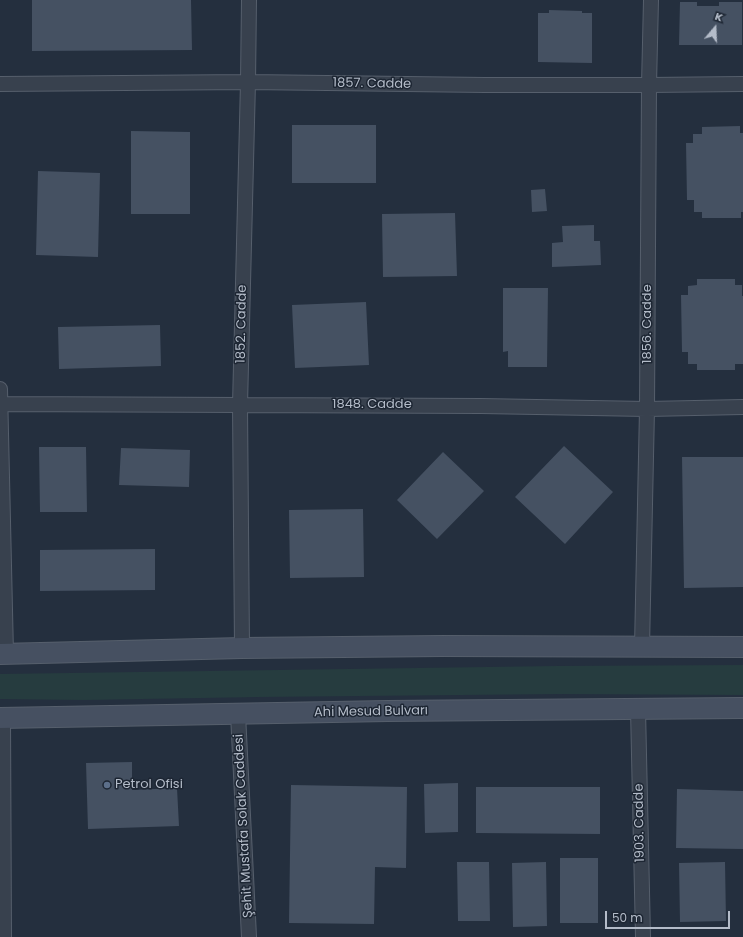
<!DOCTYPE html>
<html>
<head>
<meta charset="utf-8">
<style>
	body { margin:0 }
	#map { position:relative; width:743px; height:937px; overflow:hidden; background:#242f3e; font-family:Poppins,sans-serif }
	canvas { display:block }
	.north { position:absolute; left:695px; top:8px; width:40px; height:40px; -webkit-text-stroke:3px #1d2633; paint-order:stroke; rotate:19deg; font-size:11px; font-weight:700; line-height:16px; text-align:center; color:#b4bcc9 }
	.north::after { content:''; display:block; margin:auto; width:14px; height:18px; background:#b4bcc9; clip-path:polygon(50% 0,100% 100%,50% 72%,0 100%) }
	.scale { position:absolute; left:605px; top:911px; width:125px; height:18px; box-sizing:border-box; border:2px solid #b4bcc9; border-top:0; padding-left:5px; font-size:12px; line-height:14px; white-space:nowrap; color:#b4bcc9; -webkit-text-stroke:3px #1d2633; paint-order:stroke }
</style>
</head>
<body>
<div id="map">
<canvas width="743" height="937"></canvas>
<div class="north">K</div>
<div class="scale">50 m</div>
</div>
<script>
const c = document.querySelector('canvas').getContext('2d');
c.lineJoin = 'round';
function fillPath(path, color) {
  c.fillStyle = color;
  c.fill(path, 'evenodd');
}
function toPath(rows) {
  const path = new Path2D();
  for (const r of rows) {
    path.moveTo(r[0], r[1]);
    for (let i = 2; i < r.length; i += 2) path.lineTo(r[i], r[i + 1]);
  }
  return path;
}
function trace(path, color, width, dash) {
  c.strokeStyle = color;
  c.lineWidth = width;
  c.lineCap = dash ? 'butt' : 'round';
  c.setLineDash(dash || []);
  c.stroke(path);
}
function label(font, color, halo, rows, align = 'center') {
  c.font = font + ' Poppins,sans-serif';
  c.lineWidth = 3;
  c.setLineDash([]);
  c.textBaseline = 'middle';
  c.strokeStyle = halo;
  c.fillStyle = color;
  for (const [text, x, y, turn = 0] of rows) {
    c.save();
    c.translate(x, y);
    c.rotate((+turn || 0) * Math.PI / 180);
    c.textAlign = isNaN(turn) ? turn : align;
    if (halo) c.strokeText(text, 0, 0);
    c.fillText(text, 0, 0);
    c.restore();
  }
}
const green = toPath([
	[743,665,743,695,561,694,259,697,84,700,0,699,0,674,556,666]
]);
const building = toPath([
	[32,0,191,0,192,50,32,51],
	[680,2,697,2,697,6,719,6,719,2,742,2,742,45,679,45],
	[549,10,582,11,582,13,592,13,592,63,538,62,538,13,549,13],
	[292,125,376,125,376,183,292,183],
	[740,126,740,133,743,133,743,212,741,212,741,218,702,218,702,212,694,212,694,200,687,200,686,143,693,143,693,134,702,134,702,127],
	[131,131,190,132,190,214,131,214],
	[38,171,100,173,98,257,36,255],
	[545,189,547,211,532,212,531,190],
	[455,213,457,276,383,277,382,214],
	[594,225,594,241,600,241,601,265,552,267,552,243,563,242,562,226],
	[697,279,735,279,735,285,742,285,742,296,743,296,743,364,735,364,735,370,697,370,697,364,688,364,688,352,682,352,681,295,688,295,688,286,697,285],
	[503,288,548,288,547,367,508,367,508,351,503,352],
	[366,302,369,365,295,368,292,305],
	[160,325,161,366,59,369,58,327],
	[564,446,613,492,565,544,515,497],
	[39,447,86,447,87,512,40,512],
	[121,448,190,450,189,487,119,485],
	[443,452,484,491,437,539,397,500],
	[682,457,743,457,743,587,684,588],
	[363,509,364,577,290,578,289,510],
	[155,549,155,590,40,591,40,550],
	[132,762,132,790,177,788,179,826,88,829,86,763],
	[458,783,458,832,425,833,424,784],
	[291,785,407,787,406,868,375,867,374,924,289,923],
	[476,787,600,787,600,834,476,833],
	[677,789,743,791,743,849,676,848],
	[560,858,598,858,598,923,560,923],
	[457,862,489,862,490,921,458,921],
	[546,862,547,926,513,927,512,863],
	[725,862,726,921,680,922,679,863]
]);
const minor = toPath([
	[0,84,248,82,485,85,649,85,743,84],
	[0,389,6,654],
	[0,404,481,406,647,409,743,407],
	[642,647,647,409,649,85,651,0],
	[242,648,240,405,248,82,249,0],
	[638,709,643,937],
	[238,714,249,937],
	[3,718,4,937]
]);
const secondary = toPath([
	[0,654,242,648,443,646,743,647],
	[0,718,388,711,743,708]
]);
const markers = [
	[107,785,4,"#5c6f8a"]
];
const streetNames = [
	["1857. Cadde",372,84,1],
	["1852. Cadde",242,324,-89],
	["1856. Cadde",648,324,-90],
	["1848. Cadde",372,405],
	["Ahi Mesud Bulvarı",371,712,-1],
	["1903. Cadde",640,823,-91],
	["Şehit Mustafa Solak Caddesi",244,826,-93]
];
const poiNames = [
	["Petrol Ofisi",115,785]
];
fillPath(green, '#263c3f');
fillPath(building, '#455162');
trace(minor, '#565f6c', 16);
trace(secondary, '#565f6c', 22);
trace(minor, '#38414e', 14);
trace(secondary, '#465061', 20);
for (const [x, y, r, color] of markers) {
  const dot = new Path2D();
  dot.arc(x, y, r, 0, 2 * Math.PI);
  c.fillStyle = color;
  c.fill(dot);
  trace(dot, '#1d2633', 1.5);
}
label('13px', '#b4bcc9', '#1d2633', streetNames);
label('13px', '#b4bcc9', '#1d2633', poiNames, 'left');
</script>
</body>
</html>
